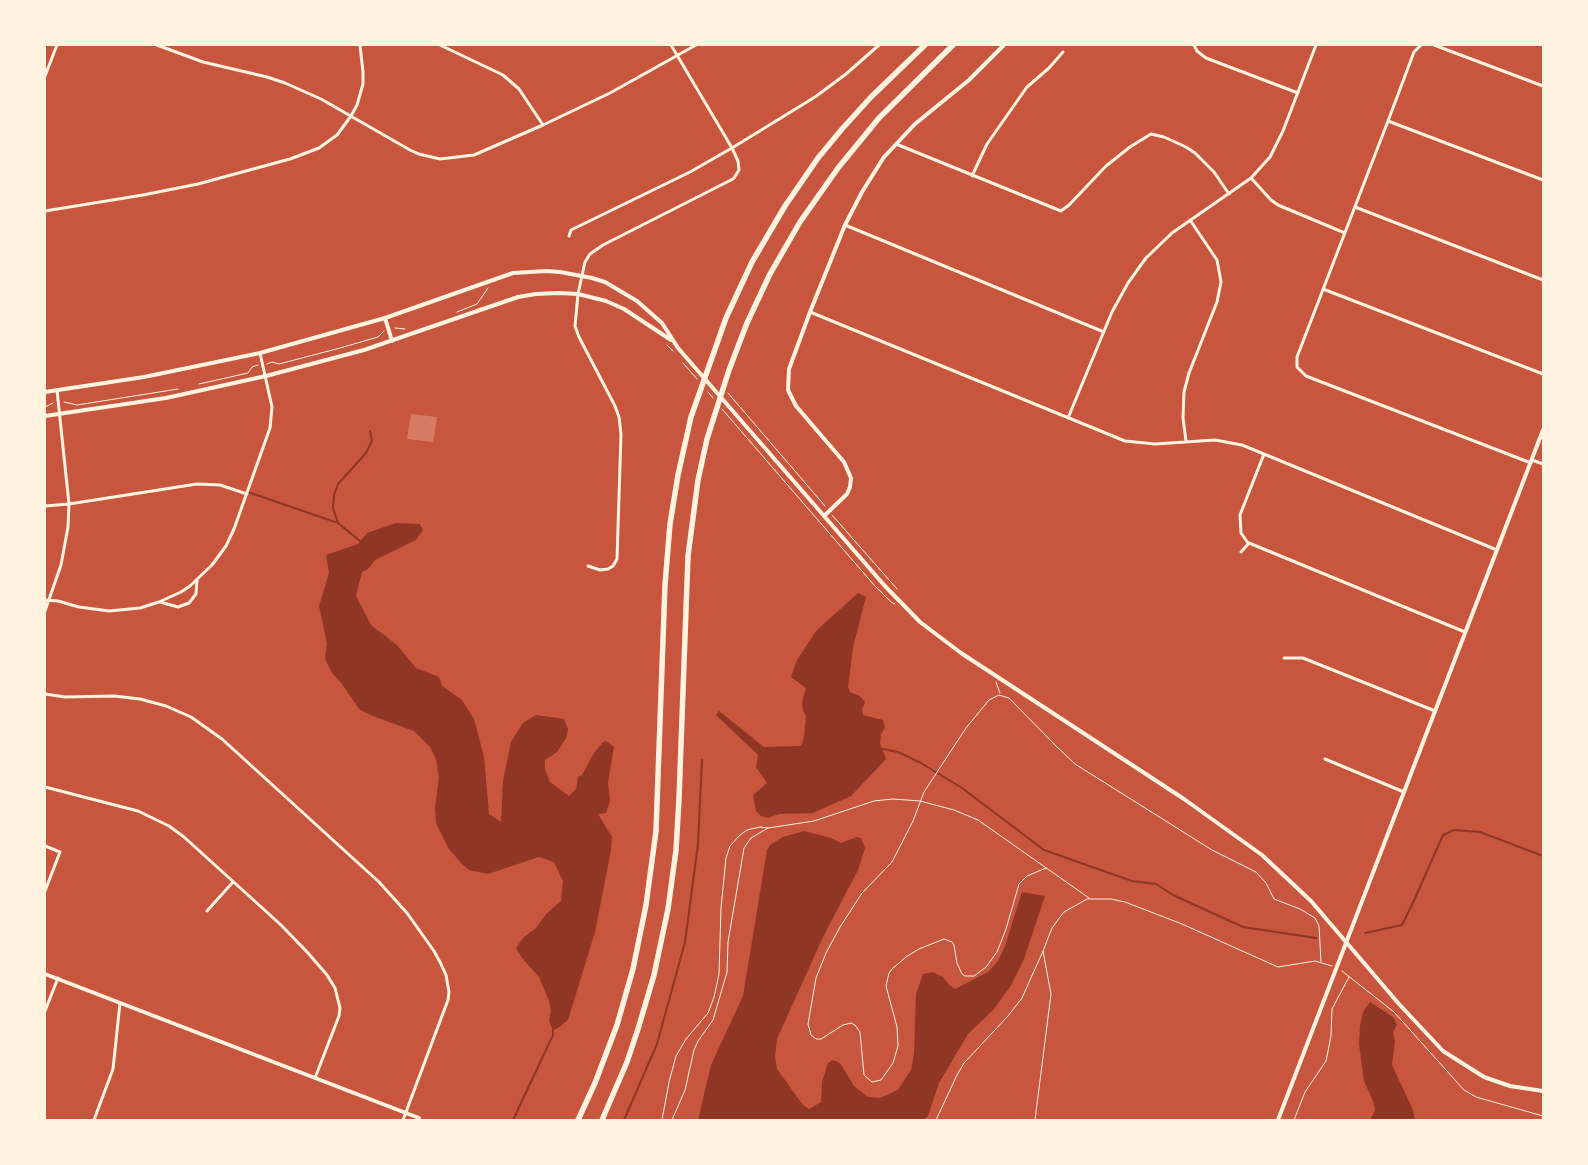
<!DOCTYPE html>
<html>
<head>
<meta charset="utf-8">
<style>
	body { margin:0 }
	#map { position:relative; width:1588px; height:1165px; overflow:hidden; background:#c8553d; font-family:"Fira Sans",sans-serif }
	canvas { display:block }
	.frame { position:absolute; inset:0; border:46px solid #fff3e0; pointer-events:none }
</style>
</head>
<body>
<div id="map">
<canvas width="1588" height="1165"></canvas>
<div class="frame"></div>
</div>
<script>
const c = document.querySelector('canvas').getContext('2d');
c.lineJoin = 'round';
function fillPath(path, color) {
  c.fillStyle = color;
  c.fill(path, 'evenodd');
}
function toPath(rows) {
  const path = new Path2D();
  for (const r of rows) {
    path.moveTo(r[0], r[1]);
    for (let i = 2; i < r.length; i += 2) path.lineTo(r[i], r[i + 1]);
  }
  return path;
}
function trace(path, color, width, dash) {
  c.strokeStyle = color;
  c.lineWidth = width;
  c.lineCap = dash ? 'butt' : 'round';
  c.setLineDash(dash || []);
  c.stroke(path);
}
const water = toPath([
	[396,523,420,524,423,530,416,540,375,560,368,569,362,572,356,596,371,625,397,645,416,668,439,677,442,686,462,700,474,719,484,757,489,814,501,822,503,781,511,742,523,723,536,715,564,719,568,729,566,738,557,752,545,760,545,769,550,782,569,796,576,789,578,777,582,775,594,753,603,742,606,741,614,747,608,782,610,801,606,813,598,814,612,837,611,850,595,932,568,1020,558,1028,553,1030,549,1021,551,1011,549,1001,539,977,522,958,516,948,524,937,535,929,547,913,561,901,563,881,554,862,539,857,488,874,469,870,462,864,449,849,436,823,435,807,439,778,436,759,430,747,414,731,370,715,359,709,342,684,332,673,325,659,327,643,319,606,329,573,326,555,358,544,367,533],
	[858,593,866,597,853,647,848,687,850,692,860,696,865,702,862,710,863,715,883,720,885,728,881,734,880,743,886,759,851,796,813,813,779,814,768,818,761,816,756,811,753,795,767,783,756,767,758,755,716,715,719,711,764,747,801,746,804,737,806,716,803,711,802,702,806,688,791,677,797,660,816,631],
	[804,831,831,838,841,843,857,837,861,838,865,848,858,870,823,937,777,1039,775,1057,777,1069,803,1105,809,1109,821,1102,822,1082,828,1063,833,1060,840,1063,854,1086,868,1097,880,1098,898,1090,911,1070,914,1054,916,994,923,974,933,972,943,977,949,985,955,989,988,972,998,961,1005,946,1022,892,1045,896,1024,959,1010,987,993,1010,968,1034,939,1083,928,1116,924,1120,698,1120,711,1065,743,996,767,850,770,845,783,837],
	[1370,1002,1393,1017,1397,1025,1393,1032,1395,1042,1392,1065,1413,1110,1415,1120,1370,1120,1375,1110,1373,1101,1364,1081,1359,1044,1360,1026,1363,1012]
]);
const stream = toPath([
	[248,492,338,523],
	[360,541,338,523,333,508,334,495,338,484,366,453,372,441,370,431],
	[883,749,898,752,921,763,962,788,1044,850,1132,881,1156,884,1173,895,1243,927,1316,938],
	[1365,933,1402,925,1412,905,1443,835,1454,830,1480,832,1543,856],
	[513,1120,553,1035,553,1030],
	[624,1120,657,1044,685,942,698,844,702,760]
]);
const building = toPath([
	[411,414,437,417,433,442,407,439]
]);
const path = toPath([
	[457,312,477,304,488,288],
	[395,328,405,329],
	[667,345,673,351],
	[683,363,697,379],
	[267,364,272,362,279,364,340,348,378,337,384,331],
	[199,384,248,373,252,367,258,365],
	[708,392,713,398],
	[728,393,825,506],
	[64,402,77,405,178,389],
	[45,407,53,403],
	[722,409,874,585,891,602,895,604],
	[832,515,897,589],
	[996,682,1000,693],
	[1046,868,1027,876,1019,884,1006,929,997,952,986,967,974,976,965,976,962,974,957,963,954,945,952,942,944,939,919,949,906,957,892,969,889,973,886,986,897,1027,898,1046,893,1063,881,1080,872,1082,864,1075,860,1032,855,1025,851,1023,843,1025,821,1039,816,1039,811,1035,808,1024,816,978,826,953,840,927,862,893,892,862,913,821,924,792,966,728,989,700,999,695,1009,698,1055,745,1075,764,1212,850,1256,872,1266,883,1274,899,1300,909,1315,918,1319,926,1321,962],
	[1342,971,1394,1012,1464,1090,1476,1097,1543,1116],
	[662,1120,669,1082,676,1056,686,1039,708,1013,714,997,719,974,721,908,726,858,730,846,740,835,747,830,760,827,768,828,814,821,874,801,893,799,920,801,954,810,978,820,1089,898],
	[672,1120,685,1090,694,1050,698,1041,713,1020,727,972,728,942,744,848,751,838,768,828],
	[936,1120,957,1075,964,1063,1008,1016,1022,998,1043,951],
	[1035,1120,1051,994,1043,951,1052,928,1060,917,1064,912,1087,899,1111,899,1125,902,1182,924,1278,967,1315,961,1332,966],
	[1294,1120,1305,1092,1326,1061,1331,1036,1332,1009,1349,977]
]);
const minor = toPath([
	[157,45,203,62,267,77,285,83,321,99,410,150,419,154,440,159,474,155,543,125,610,93,696,45],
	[440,45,503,75,519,89,543,125],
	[1194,45,1197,51,1206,58,1298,93],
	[1421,45,1414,52,1388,121,1297,357,1297,367,1306,376,1531,463],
	[1434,45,1543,86],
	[45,76,57,45],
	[1388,121,1543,180],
	[896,144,1061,211,1069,205,1106,166,1130,147,1151,134,1164,137,1186,147,1195,153,1214,172,1229,194],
	[972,176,987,144,1027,87,1049,68,1063,52],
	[1251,178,1271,200,1278,205,1345,233],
	[1355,207,1543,280],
	[45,211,143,195,198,184,290,159,319,148,337,135,351,116,357,105,363,84,363,72,360,45],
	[845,225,1104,332],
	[569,236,571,230,690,172,732,148,815,97,846,74,879,45],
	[1323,289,1543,374],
	[810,312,1125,441,1155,444,1215,440,1242,445,1497,550],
	[1068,418,1112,312,1128,283,1146,258,1172,233,1251,178,1270,157,1283,131,1316,45],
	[1186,441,1183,418,1184,392,1189,373,1217,302,1221,282,1217,260,1190,220],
	[1532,460,1543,464],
	[45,506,69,504,197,484,220,485,247,494],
	[1248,543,1241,533,1240,515,1264,454],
	[1241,552,1249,543,1465,632],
	[588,566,600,570,608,569,613,566,617,559,621,434,619,417,615,406,579,337,575,326,578,294,585,262,590,254,603,245,731,180,734,178,739,170,738,161,732,148,671,45],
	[45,600,58,601,79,607,109,611,140,608,159,602,181,592,190,586,212,565,226,546,234,529,270,428,272,407,260,353],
	[160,602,178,607,189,603,196,594,197,580],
	[45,611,61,565,68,527,69,504,57,390],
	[1284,658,1303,658,1435,711],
	[45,694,65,697,114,696,140,699,166,706,191,717,222,739,379,882,407,913,434,951,441,964,446,975,449,992,448,1000,403,1120],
	[1325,759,1404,792],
	[45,787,138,811,169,826,184,837,281,925,308,953,327,975,335,988,340,1008,339,1016,315,1078],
	[45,846,60,852,45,891],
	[207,911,233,882],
	[45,1011,58,978],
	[94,1120,113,1069,120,1003]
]);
const tertiary = toPath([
	[385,318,392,341],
	[45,392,144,377,260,353,385,318,513,273,546,271,560,272,592,278,605,282,637,301,662,323,678,348,884,585,920,622,961,653,1184,799,1262,855,1311,901,1399,1004,1443,1051,1484,1077,1510,1086,1543,1091],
	[45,416,166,398,266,376,364,350,518,297,536,294,558,293,578,294,606,301,624,309,671,340],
	[824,516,847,494,850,487,851,478,844,462,796,406,788,390,789,369,810,312,845,225,862,192,884,157,915,124,969,80,1004,45],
	[45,974,419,1118],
	[1278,1120,1543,430]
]);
const motorway = toPath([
	[578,1120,595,1083,617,1025,633,969,646,905,656,831,665,585,670,524,678,475,691,417,726,318,752,262,785,206,818,158,842,129,871,97,925,45],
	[602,1120,627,1062,638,1029,654,975,668,909,676,850,679,799,688,556,698,480,707,439,729,370,747,323,770,274,800,222,838,168,879,118,953,45]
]);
fillPath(water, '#8f3625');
trace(stream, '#8f3625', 2);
fillPath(building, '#d67c66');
trace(path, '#fff3e0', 1);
trace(minor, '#fff3e0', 3);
trace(tertiary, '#fff3e0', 4);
trace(motorway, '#fff3e0', 5.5);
</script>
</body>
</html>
